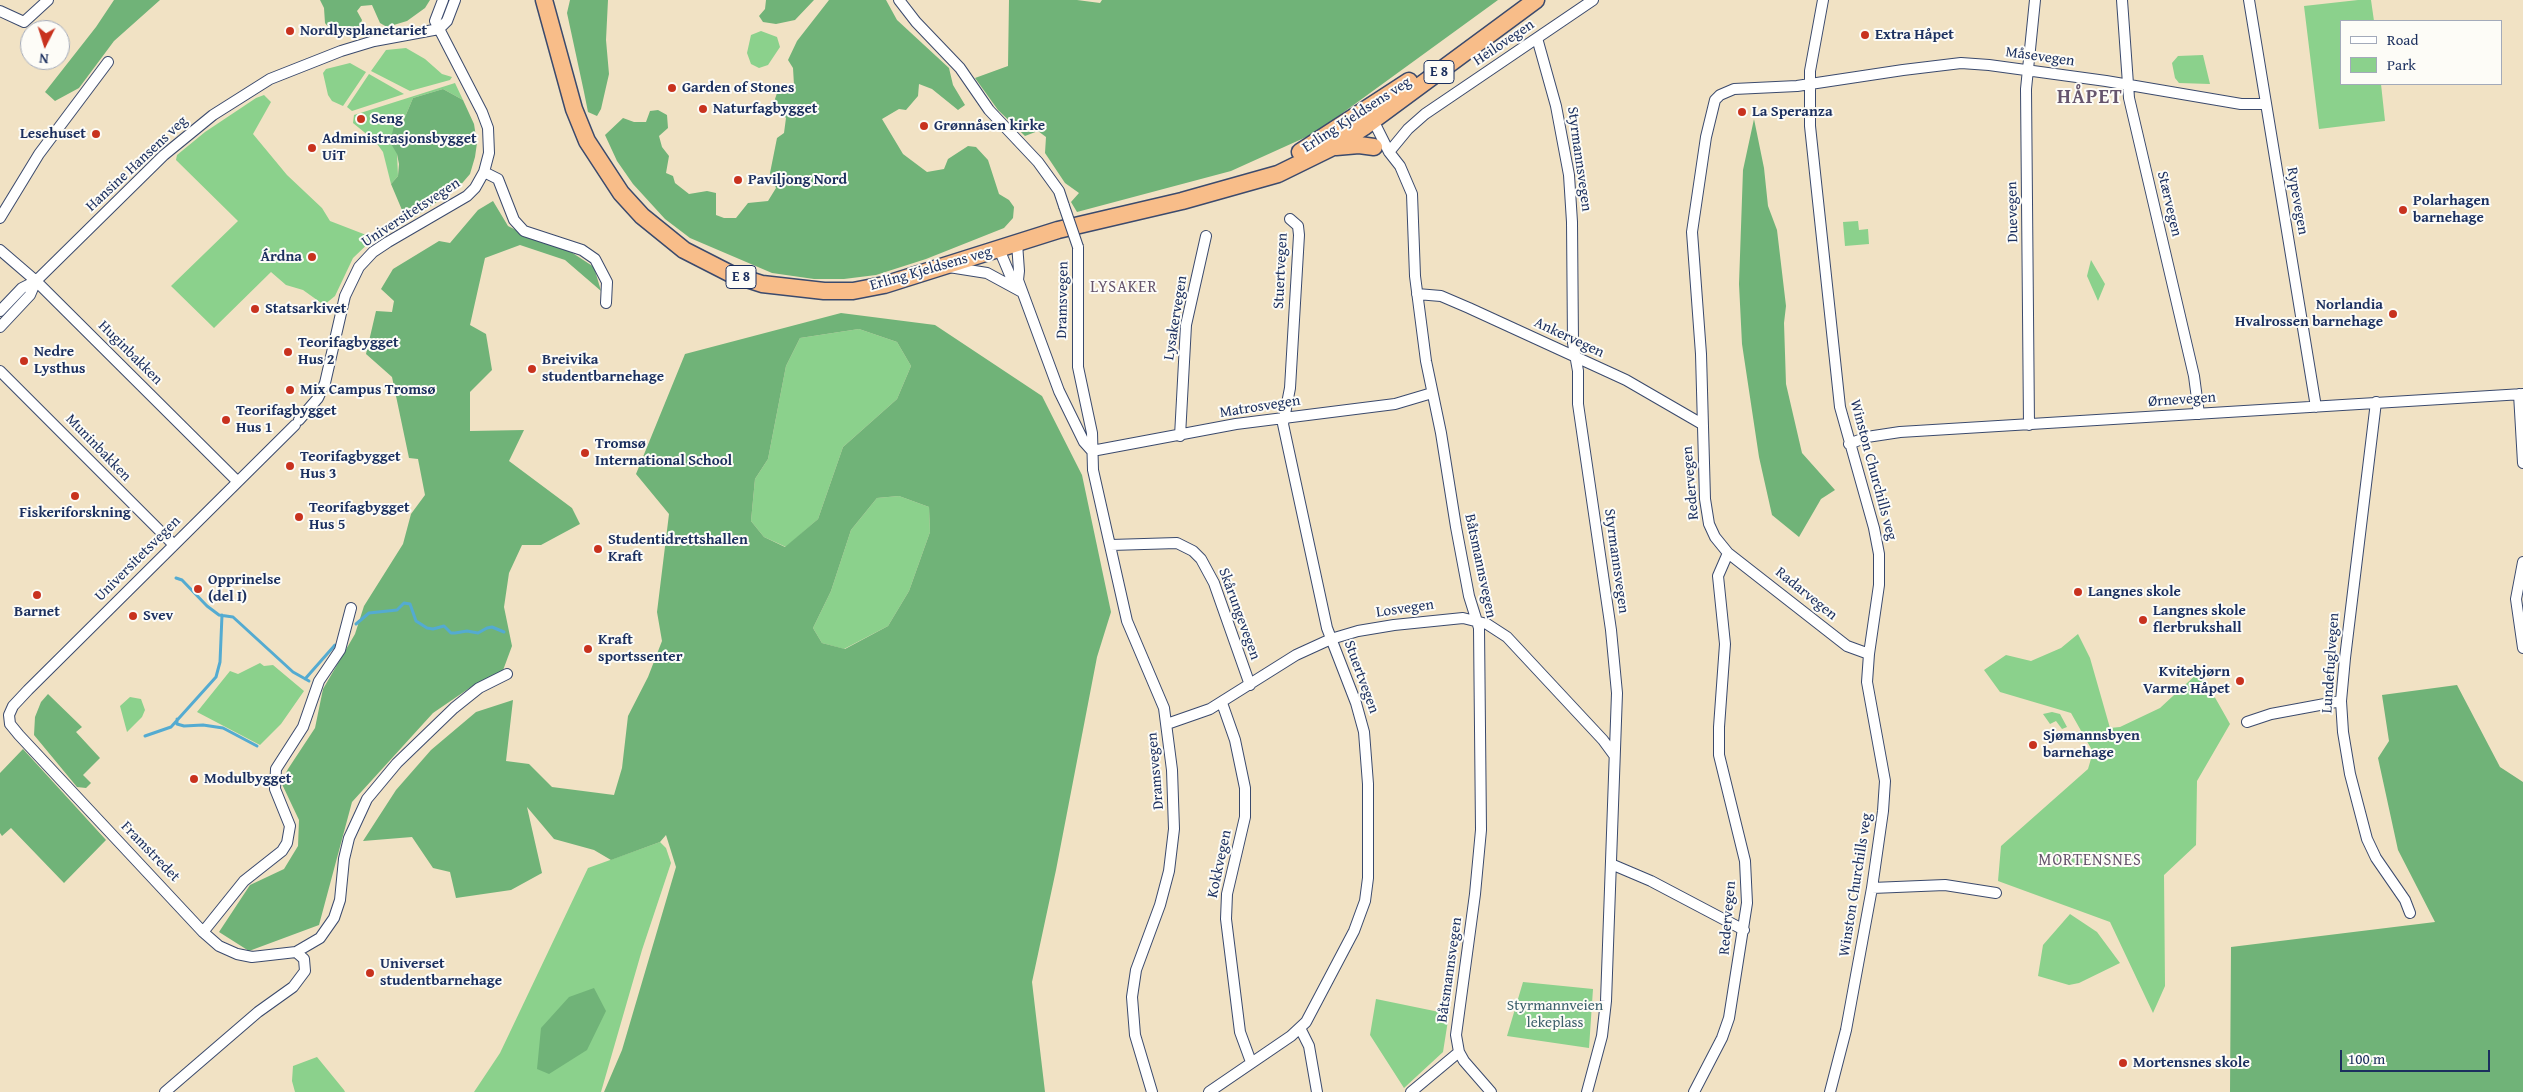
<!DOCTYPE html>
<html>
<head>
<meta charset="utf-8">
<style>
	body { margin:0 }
	#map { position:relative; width:2523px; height:1092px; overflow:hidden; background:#f1e2c4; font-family:"Gentium Book Plus",serif }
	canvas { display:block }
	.legend { position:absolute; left:2340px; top:20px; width:162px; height:65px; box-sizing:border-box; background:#fdfcf7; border:1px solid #a3aaba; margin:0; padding:6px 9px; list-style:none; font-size:15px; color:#1b2f5e }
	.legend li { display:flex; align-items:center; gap:10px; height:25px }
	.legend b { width:25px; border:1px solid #a3aaba }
	.north { position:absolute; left:20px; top:20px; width:50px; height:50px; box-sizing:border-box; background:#fdfcf7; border:1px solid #a3aaba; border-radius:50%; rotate:185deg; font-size:14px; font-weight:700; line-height:20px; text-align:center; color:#1b2f5e }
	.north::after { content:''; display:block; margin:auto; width:18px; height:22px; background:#c8321e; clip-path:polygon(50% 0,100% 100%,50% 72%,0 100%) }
	.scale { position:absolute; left:2340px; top:1050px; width:150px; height:22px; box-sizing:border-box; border:2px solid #1b2f5e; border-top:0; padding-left:6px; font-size:15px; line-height:18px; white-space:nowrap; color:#1b2f5e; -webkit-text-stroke:4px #fdfcf7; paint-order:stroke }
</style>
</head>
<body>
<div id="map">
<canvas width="2523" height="1092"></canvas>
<ul class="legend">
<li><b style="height:6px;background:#fff"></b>Road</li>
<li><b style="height:14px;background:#8bd18c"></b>Park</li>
</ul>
<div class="north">N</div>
<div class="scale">100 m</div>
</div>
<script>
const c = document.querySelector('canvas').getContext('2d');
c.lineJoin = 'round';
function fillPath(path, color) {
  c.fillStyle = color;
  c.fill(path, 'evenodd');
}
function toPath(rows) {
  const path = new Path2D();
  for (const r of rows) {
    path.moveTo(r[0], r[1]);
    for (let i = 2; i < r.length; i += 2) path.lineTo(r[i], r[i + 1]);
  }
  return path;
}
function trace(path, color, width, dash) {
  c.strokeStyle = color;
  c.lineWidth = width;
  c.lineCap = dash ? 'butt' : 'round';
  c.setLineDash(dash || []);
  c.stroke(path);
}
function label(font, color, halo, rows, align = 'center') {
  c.font = font + ' "Gentium Book Plus",serif';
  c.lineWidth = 4;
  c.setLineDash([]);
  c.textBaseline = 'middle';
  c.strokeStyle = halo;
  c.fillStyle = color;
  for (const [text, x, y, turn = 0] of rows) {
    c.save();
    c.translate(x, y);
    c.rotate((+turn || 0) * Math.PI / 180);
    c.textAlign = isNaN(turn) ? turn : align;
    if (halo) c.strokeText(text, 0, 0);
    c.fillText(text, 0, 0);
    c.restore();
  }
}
const green = toPath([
	[2358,0,2371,0,2374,21,2342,21,2342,84,2381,84,2385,121,2319,129,2304,6],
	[761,31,777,37,780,47,768,65,759,68,751,64,747,53,751,35],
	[406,48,425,59,442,74,452,77,450,80,410,91,371,71,386,50],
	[2203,55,2210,84,2179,83,2175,78,2172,63,2178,56],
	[350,63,366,72,343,106,332,101,328,95,323,73,326,69],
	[369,74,404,94,352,111,347,107],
	[455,83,463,100,443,89,413,98,402,124,397,154,398,176,391,184,383,152,375,141,353,123,354,115],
	[264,95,271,102,253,134,287,175,322,208,330,221,374,238,353,258,335,296,324,305,303,290,286,285,271,272,214,328,171,286,238,221,176,160,177,155,205,132,256,98],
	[1858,221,1859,230,1868,229,1869,244,1845,246,1843,222],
	[2091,260,2105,284,2098,301,2087,276],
	[859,329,897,342,911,366,897,399,843,447,818,519,786,547,764,537,751,521,755,479,768,459,786,366,800,338],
	[899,496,929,507,930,532,909,591,888,626,844,649,822,643,813,628,831,591,851,530,877,498],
	[2078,634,2090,658,2110,728,2120,727,2160,708,2200,671,2230,724,2197,781,2196,845,2164,875,2165,986,2153,1013,2110,922,1998,881,2001,846,2088,769,2093,752,2071,713,2000,692,1984,670,2006,655,2031,661,2061,648],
	[260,663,264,666,273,665,304,691,281,724,260,745,197,712,230,671,238,674],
	[130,697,141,699,145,710,142,717,127,732,120,706],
	[2052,712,2060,714,2067,727,2062,729,2056,721,2050,724,2043,714],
	[660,842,666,848,671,863,642,950,601,1092,474,1092,500,1053,588,868],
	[2070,914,2097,932,2120,963,2079,983,2069,985,2038,976,2043,945],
	[1523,982,1593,989,1589,1048,1507,1036],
	[1376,999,1449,1014,1443,1052,1404,1088,1370,1035],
	[317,1057,344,1090,345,1092,295,1092,292,1081,293,1066]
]);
const forest = toPath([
	[114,0,160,0,114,41,79,88,55,101,45,92,96,27],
	[320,0,430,0,425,8,407,21,387,27,380,23,372,5,361,6,357,11,362,20,359,29,347,33,333,33,325,23,324,8],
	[570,0,608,0,606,40,609,74,601,109,597,116,588,112,584,92,567,13],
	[766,0,814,0,795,20,776,24,763,22,759,16,765,9],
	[829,0,886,0,897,20,949,68,953,85,965,105,958,110,932,89,919,84,918,96,906,110,899,109,882,119,903,154,927,172,944,169,948,159,968,146,976,147,988,160,999,194,1009,200,1014,207,1013,218,1004,228,926,259,876,275,844,279,814,279,772,273,690,238,665,219,633,184,617,161,605,135,623,118,634,122,646,122,650,111,658,110,667,115,668,128,659,136,662,147,669,156,666,173,673,176,675,183,689,194,707,191,716,193,716,215,724,218,736,218,748,203,768,201,776,188,770,173,777,138,784,133,786,118,774,102,777,93,787,93,794,85,793,68,788,60,797,41],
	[1009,0,1077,0,1100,3,1102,0,1498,0,1315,133,1231,171,1077,212,1071,202,1079,193,1065,183,1045,153,1046,137,1038,131,1025,136,998,110,975,78,1008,66],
	[443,89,463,100,474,124,477,143,475,157,470,174,458,188,414,217,406,214,402,210,391,184,398,176,399,164,397,154,390,142,394,126,402,124,413,98],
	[1754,119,1764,168,1768,206,1777,230,1786,306,1784,323,1786,384,1802,453,1835,490,1821,499,1799,537,1772,515,1759,457,1742,344,1739,284,1743,170],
	[493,201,508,226,538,241,571,252,594,267,601,291,565,260,520,245,485,258,470,325,486,334,492,370,470,392,470,431,524,430,509,461,572,508,580,524,541,545,522,545,509,573,504,607,512,646,502,673,471,687,433,713,352,802,319,925,249,951,219,932,250,885,284,869,298,846,299,820,281,782,288,769,315,728,323,689,355,634,364,606,403,544,411,514,425,495,418,459,409,458,392,377,366,354,376,311,392,312,394,301,381,289,393,269,439,241,450,243,478,210],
	[841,313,935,325,1042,396,1082,475,1111,612,1097,657,1056,870,1032,982,1045,1092,604,1092,622,1050,676,867,666,835,660,842,611,860,594,850,554,839,527,807,542,873,511,890,456,898,450,872,433,868,412,837,363,841,396,790,431,750,476,712,513,700,506,761,529,764,552,787,614,795,622,768,628,716,648,677,662,641,657,612,669,514,636,474,685,354],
	[859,329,897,342,911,366,897,399,843,447,818,519,785,547,764,537,751,521,755,479,768,459,786,366,800,338],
	[899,496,929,507,930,532,909,591,888,626,845,649,822,643,813,628,831,591,851,530,877,498],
	[2457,685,2500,767,2523,782,2523,1092,2230,1092,2231,947,2435,922,2398,850,2378,758,2389,741,2382,695],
	[48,694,82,727,76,732,100,758,83,775,91,783,86,788,77,787,34,735,35,717,41,702],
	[23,749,106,840,64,883,11,828,2,836,0,833,0,773],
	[594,988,606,1011,587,1050,549,1074,537,1069,541,1028,569,997]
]);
const stream = toPath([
	[176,578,182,580,207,606,219,615,233,617,293,672,309,681],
	[356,624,369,613,397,610,404,603,410,604,416,621,427,628,433,629,444,626,451,633,455,633,467,631,478,633,487,628,492,627,504,632],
	[305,679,335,645],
	[177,719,177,724,184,726,203,725,223,728,257,746],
	[145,736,171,727,216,677,220,662,222,615]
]);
const minor = toPath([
	[899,0,916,22,960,68,989,110,1038,162,1059,191,1064,206],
	[1823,0,1810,71,1810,126,1840,407,1874,528,1879,554,1879,585,1869,654,1867,682,1885,781,1883,811,1872,888,1846,1030,1830,1092],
	[2122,0,2129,98,2194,376,2199,414],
	[2249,0,2316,407],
	[0,11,24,22,48,0],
	[1537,38,1556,106,1569,175,1572,222,1573,343,1578,371,1578,404,1611,630,1617,693,1606,1001,1602,1036,1587,1092],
	[1369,119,1375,124,1389,152,1400,166,1412,194,1415,276,1426,361,1441,433,1456,527,1469,596,1479,628,1481,830,1475,894,1456,1035,1459,1052,1411,1092],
	[1389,152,1408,129,1425,114,1593,0],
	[484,172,498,179,514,220,524,231,582,250,595,259,607,282,606,303],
	[0,218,39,154,108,62],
	[1017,243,1019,271,1018,280,1059,391,1084,442,1092,451],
	[1078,247,1078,367,1092,433,1093,470,1127,621,1164,708,1172,770,1174,829,1169,871,1160,905,1136,970,1132,997,1135,1035,1152,1092],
	[999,249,1010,275,1018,280],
	[0,250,36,281,237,481],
	[949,267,987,273,1022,292],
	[1417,294,1441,296,1469,308,1626,380,1702,424],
	[0,311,22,288,36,281,164,155,213,115,270,79,341,51,374,41,439,29,447,21,455,0],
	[0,327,30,295,36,281],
	[0,371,174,545],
	[2519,394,2523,463],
	[2376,402,2345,658,2341,701,2343,732,2350,774,2367,839,2376,858,2405,900,2410,913],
	[299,420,318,398,325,383,345,296,359,267,373,252,388,242,467,196,475,188,484,172,489,153,488,128,482,112,435,21,443,0],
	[2029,425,2026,89,2035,0],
	[1180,436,1186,325,1206,236],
	[1849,444,1867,437,1900,432,2523,394],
	[1092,451,1236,424,1395,404,1432,393],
	[1111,545,1177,543,1193,551,1201,559,1214,583,1250,685],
	[2523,562,2516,599,2523,648],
	[1869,654,1847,646,1728,553,1715,537,1709,524,1705,499,1701,354,1692,232,1706,137,1715,100,1720,95,1734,89,1797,86,1903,70,1961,63,1989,65,2106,81,2241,104,2266,104],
	[1222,703,1235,740,1245,788,1245,817,1227,894,1226,919,1240,1032,1251,1062],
	[2247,722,2271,714,2341,701],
	[1167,724,1210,709,1296,655,1331,639,1358,631,1394,625,1463,618,1487,624,1507,637,1603,740,1614,755],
	[1611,864,1651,881,1744,930],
	[1872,888,1945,885,1996,893],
	[203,932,244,881,282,851,287,843,290,826,275,789,276,769,303,727,319,681,340,650,351,608],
	[296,952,320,938,334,918,340,900,344,859,349,838,367,799,397,763,454,708,479,688,507,674],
	[1300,1028,1309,1046,1317,1092],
	[1459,1052,1464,1061,1491,1092],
	[165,1092,258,1012,293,987,305,971,304,959,296,952,252,957,237,954,219,946,203,932,19,735,10,724,9,715,13,706,28,690,295,425],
	[1209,1092,1291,1036,1306,1022,1354,931,1365,901,1368,878,1368,784,1364,732,1356,703,1327,628,1283,424,1290,388,1299,235,1298,226,1290,219],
	[1694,1092,1722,1038,1729,1018,1747,903,1745,861,1719,755,1719,727,1725,644,1718,576,1728,553]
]);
const trunk = toPath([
	[544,0,574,109,587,141,621,193,642,216,684,250,731,274,762,284,824,291,853,291,884,285,1058,230,1182,201,1278,174,1333,147,1364,127,1536,0],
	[1336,147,1359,145,1374,147],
	[1300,152,1409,81]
]);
const minorBridge = toPath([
	[1064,206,1078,247]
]);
const markers = [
	[290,31,5,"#c8321e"],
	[1865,35,5,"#c8321e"],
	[672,88,5,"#c8321e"],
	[703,109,5,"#c8321e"],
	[1742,112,5,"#c8321e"],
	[361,119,5,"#c8321e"],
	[924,126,5,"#c8321e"],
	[96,134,5,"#c8321e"],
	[312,148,5,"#c8321e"],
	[738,180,5,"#c8321e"],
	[2403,210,5,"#c8321e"],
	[312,257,5,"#c8321e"],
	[255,309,5,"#c8321e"],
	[2393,314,5,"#c8321e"],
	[288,352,5,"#c8321e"],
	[24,361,5,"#c8321e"],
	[532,369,5,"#c8321e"],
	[290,390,5,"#c8321e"],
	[226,420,5,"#c8321e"],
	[585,453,5,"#c8321e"],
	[290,466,5,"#c8321e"],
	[75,496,5,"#c8321e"],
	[299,517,5,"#c8321e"],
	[598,549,5,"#c8321e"],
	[198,589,5,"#c8321e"],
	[2078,592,5,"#c8321e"],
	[37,595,5,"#c8321e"],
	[133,616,5,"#c8321e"],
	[2143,620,5,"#c8321e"],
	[588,649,5,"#c8321e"],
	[2240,681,5,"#c8321e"],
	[2033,745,5,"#c8321e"],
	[194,779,5,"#c8321e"],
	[370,973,5,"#c8321e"],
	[2123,1063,5,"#c8321e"]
];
const shields = [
	[1439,72,30],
	[741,277,30]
];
const shieldNames = [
	["E 8",1439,72],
	["E 8",741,277]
];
const poiNames = [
	["Nordlysplanetariet",300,31],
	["Extra Håpet",1875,35],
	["Garden of Stones",682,88],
	["Naturfagbygget",713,109],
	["La Speranza",1752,112],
	["Seng",371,119],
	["Grønnåsen kirke",934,126],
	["Lesehuset",86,134,"right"],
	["Administrasjonsbygget",322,139],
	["UiT",322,156],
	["Paviljong Nord",748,180],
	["Polarhagen",2413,201],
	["barnehage",2413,218],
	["Árdna",302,257,"right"],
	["Norlandia",2383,305,"right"],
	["Hvalrossen barnehage",2383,322,"right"],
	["Statsarkivet",265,309],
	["Teorifagbygget",298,343],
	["Hus 2",298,360],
	["Nedre",34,352],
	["Lysthus",34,369],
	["Breivika",542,360],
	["studentbarnehage",542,377],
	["Mix Campus Tromsø",300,390],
	["Teorifagbygget",236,411],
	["Hus 1",236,428],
	["Tromsø",595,444],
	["International School",595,461],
	["Teorifagbygget",300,457],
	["Hus 3",300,474],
	["Teorifagbygget",309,508],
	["Hus 5",309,525],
	["Fiskeriforskning",75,513,"center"],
	["Studentidrettshallen",608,540],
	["Kraft",608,557],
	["Opprinelse",208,580],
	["(del I)",208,597],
	["Langnes skole",2088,592],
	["Langnes skole",2153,611],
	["flerbrukshall",2153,628],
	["Barnet",37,612,"center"],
	["Svev",143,616],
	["Kraft",598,640],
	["sportssenter",598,657],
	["Kvitebjørn",2230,672,"right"],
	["Varme Håpet",2230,689,"right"],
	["Sjømannsbyen",2043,736],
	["barnehage",2043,753],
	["Modulbygget",204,779],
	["Universet",380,964],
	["studentbarnehage",380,981],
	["Mortensnes skole",2133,1063]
];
const streetNames = [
	["Heilovegen",1504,43,-34],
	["Måsevegen",2040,57,8],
	["Erling Kjeldsens veg",1357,115,-33],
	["Styrmannsvegen",1579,159,82],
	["Hansine Hansens veg",137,164,-43],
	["Rypevegen",2297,201,80],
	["Stærvegen",2169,204,77],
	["Duevegen",2013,212,-91],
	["Universitetsvegen",411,213,-33],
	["Erling Kjeldsens veg",931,269,-16],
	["Stuertvegen",1281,271,-87],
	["Dramsvegen",1063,300,-89],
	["Lysakervegen",1176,318,-81],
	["Ankervegen",1569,338,25],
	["Huginbakken",130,353,45],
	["Ørnevegen",2182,400,-4],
	["Matrosvegen",1260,407,-9],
	["Muninbakken",98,448,46],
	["Winston Churchills veg",1873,470,75],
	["Redervegen",1691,483,-95],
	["Universitetsvegen",138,559,-45],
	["Styrmannsvegen",1616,561,82],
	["Båtsmannsvegen",1480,566,78],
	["Radarvegen",1806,594,39],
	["Losvegen",1405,609,-8],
	["Skårungevegen",1239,614,70],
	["Lundefuglvegen",2331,663,-86],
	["Stuertvegen",1361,677,70],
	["Dramsvegen",1156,771,-95],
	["Framstredet",150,852,46],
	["Kokkvegen",1220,864,-78],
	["Winston Churchills veg",1856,885,-81],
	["Redervegen",1728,918,-85],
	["Båtsmannsvegen",1450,970,-82]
];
const parkNames = [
	["Styrmannveien",1555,1006],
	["lekeplass",1555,1023]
];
const neighbourhoodNames = [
	["LYSAKER",1124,288],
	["MORTENSNES",2090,861]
];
const districtNames = [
	["HÅPET",2090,98]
];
fillPath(green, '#8bd18c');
fillPath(forest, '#70b378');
trace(stream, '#54abd1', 3);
trace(minor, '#3b4a6d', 12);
trace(trunk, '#3b4a6d', 19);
trace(minor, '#fff', 10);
trace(trunk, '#f8bd89', 16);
trace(minorBridge, '#3b4a6d', 12, []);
trace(minorBridge, '#fff', 10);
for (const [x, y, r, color] of markers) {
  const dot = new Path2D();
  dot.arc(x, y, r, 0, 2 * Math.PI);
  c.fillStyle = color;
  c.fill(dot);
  trace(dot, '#fdfcf7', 2);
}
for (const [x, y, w] of shields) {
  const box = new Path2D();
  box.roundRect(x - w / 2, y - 11.5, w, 23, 4);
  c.fillStyle = '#fdfcf7';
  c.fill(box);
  trace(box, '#1b2f5e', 1);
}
label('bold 14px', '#1b2f5e', null, shieldNames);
label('bold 15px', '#1b2f5e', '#fdfcf7', poiNames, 'left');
label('15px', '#1b2f5e', '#fdfcf7', streetNames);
label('15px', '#3d606c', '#fdfcf7', parkNames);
c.letterSpacing = '1px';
label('16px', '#66556d', '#fdfcf7', neighbourhoodNames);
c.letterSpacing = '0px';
c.letterSpacing = '1px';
label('bold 20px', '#66556d', '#fdfcf7', districtNames);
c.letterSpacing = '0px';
</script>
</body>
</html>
